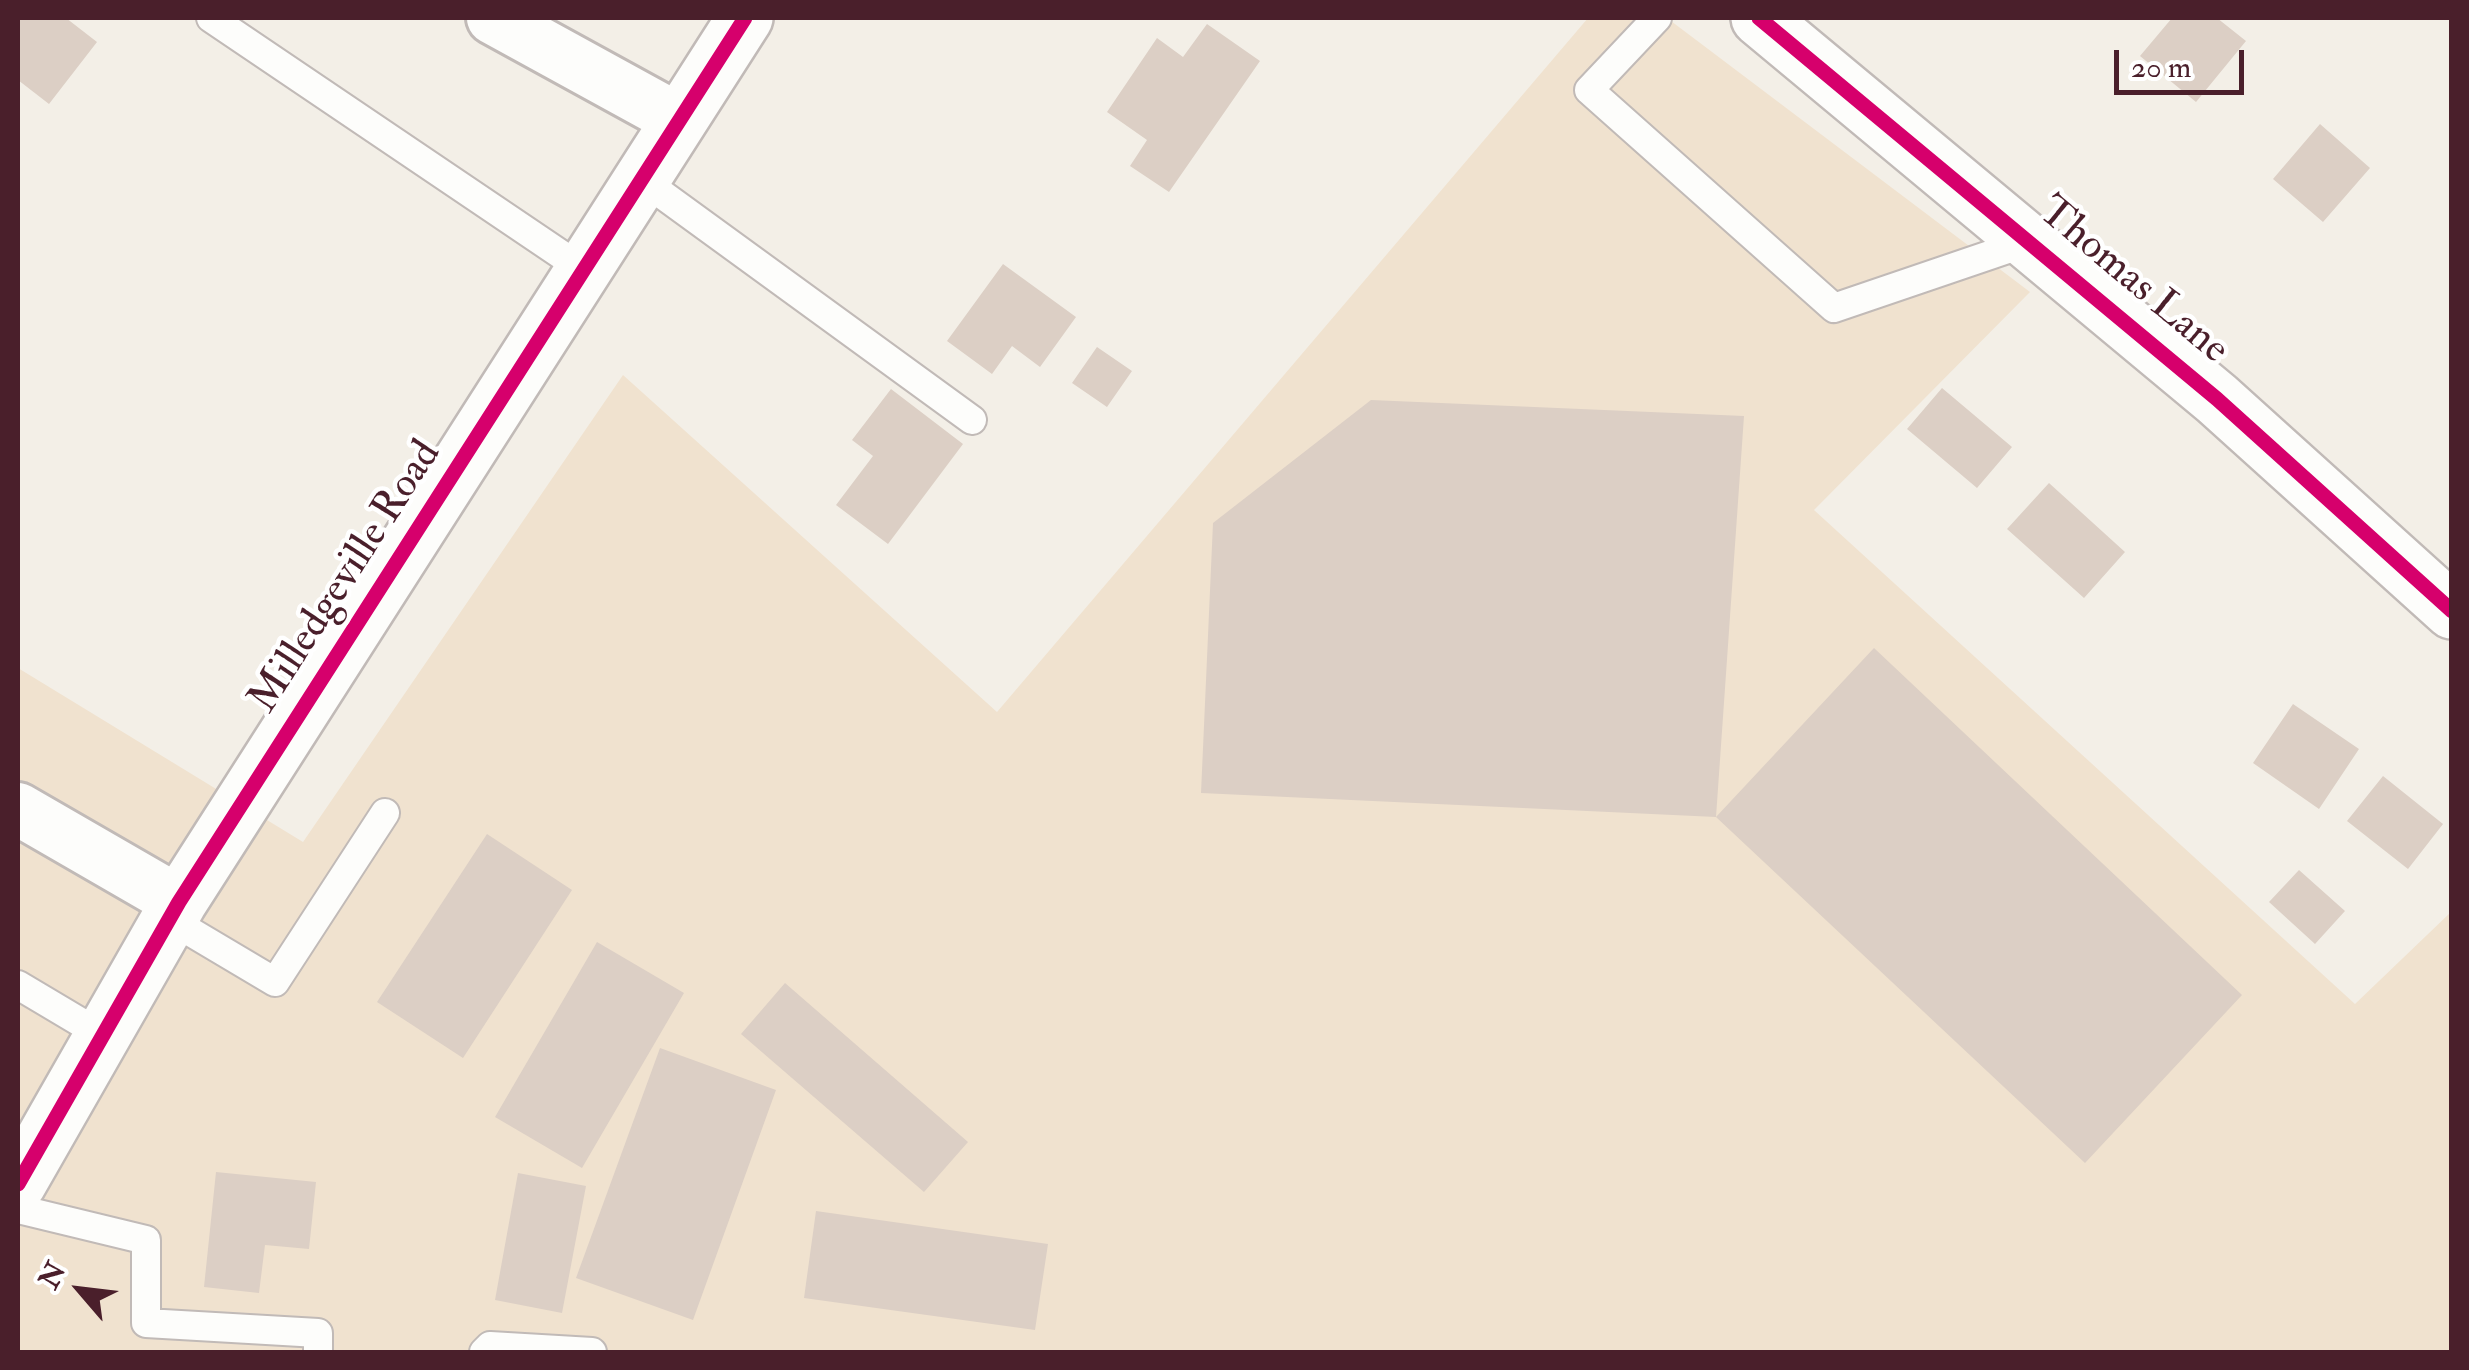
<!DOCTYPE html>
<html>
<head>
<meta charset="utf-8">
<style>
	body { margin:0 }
	#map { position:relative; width:2469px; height:1370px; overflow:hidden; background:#f3efe7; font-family:"IM FELL Double Pica",serif }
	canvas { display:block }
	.frame { position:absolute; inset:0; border:20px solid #4a1f2b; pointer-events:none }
	.north { position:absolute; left:30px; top:1240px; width:100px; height:100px; -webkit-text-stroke:8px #fff; paint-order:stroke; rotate:298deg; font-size:28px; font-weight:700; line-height:40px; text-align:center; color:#4a1f2b }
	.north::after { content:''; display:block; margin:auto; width:35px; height:45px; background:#4a1f2b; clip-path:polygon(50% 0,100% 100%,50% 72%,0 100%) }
	.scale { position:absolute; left:2114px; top:50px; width:130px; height:45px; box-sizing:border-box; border:5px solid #4a1f2b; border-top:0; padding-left:12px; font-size:30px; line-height:35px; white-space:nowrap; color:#4a1f2b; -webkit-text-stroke:8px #fff; paint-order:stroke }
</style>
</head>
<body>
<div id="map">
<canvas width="2469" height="1370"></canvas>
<div class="frame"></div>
<div class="north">N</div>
<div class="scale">20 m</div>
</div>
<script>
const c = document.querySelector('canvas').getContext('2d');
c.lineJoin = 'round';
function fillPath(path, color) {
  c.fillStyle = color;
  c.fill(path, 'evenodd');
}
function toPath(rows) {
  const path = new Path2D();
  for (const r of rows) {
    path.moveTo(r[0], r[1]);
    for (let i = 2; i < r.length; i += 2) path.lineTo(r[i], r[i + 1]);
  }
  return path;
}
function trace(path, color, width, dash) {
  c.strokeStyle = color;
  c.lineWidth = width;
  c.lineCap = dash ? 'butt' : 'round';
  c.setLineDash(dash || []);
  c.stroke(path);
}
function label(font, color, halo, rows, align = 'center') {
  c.font = font + ' "IM FELL Double Pica",serif';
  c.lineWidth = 9;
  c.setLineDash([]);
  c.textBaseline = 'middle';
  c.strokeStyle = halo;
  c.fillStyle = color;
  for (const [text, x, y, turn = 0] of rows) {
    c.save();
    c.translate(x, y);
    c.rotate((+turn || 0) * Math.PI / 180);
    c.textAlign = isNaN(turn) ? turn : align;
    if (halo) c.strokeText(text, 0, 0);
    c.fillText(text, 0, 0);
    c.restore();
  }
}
const built = toPath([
	[1588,18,1667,18,2030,292,1814,510,2355,1004,2451,912,2451,1352,18,1352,18,668,303,842,623,375,997,712]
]);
const building = toPath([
	[18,18,66,18,97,42,49,104,18,80],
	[2172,18,2217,18,2246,41,2196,102,2140,56],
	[1207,24,1260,61,1169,192,1130,166,1147,140,1107,112,1157,38,1183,57],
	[2320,124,2370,168,2323,222,2273,179],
	[1003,264,1076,317,1040,367,1012,346,992,374,947,341],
	[1097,347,1132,371,1107,407,1072,383],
	[1942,388,2012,447,1977,488,1907,429],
	[891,389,963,444,888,544,836,505,873,456,852,440],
	[1371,400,1744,416,1716,817,1201,793,1213,523],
	[2049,483,2125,552,2084,598,2007,529],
	[1874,648,2242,995,2085,1163,1716,817],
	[2293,704,2359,749,2319,809,2253,763],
	[2383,776,2443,824,2408,869,2347,821],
	[487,834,572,890,463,1058,377,1002],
	[2299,870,2345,911,2315,944,2269,902],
	[597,942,684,993,582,1168,495,1117],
	[785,983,968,1142,924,1192,741,1034],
	[660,1048,776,1090,693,1320,576,1278],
	[216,1172,316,1182,309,1249,265,1245,259,1293,204,1287],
	[518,1173,586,1186,562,1313,495,1300],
	[816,1211,1048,1244,1035,1330,804,1298]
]);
const service = toPath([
	[211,18,584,270],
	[1657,18,1589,90,1834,308,2028,242],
	[641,179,972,420],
	[169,919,275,982,385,813],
	[18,985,102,1035],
	[18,1209,146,1240,146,1323,318,1333,318,1352],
	[484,1352,490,1346,592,1352]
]);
const minor = toPath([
	[493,18,679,120],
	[18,809,179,902]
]);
const tertiary = toPath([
	[1759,18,2217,399,2452,611],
	[18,1184,179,902,745,18]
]);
const cycleway = toPath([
	[1759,18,2217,399,2452,611],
	[18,1184,179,902,745,18]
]);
const streetNames = [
	["Thomas Lane",2132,282,40],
	["Milledgeville Road",347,578,-57]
];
fillPath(built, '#f0e2cf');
fillPath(building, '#dccfc5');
trace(service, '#c1bab7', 32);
trace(minor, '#c1bab7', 58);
trace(tertiary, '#c1bab7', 60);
trace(service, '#fdfdfb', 28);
trace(minor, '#fdfdfb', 52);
trace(tertiary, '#fdfdfb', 55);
trace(cycleway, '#d6006c', 15);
label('42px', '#4a1f2b', '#fff', streetNames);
</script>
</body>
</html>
